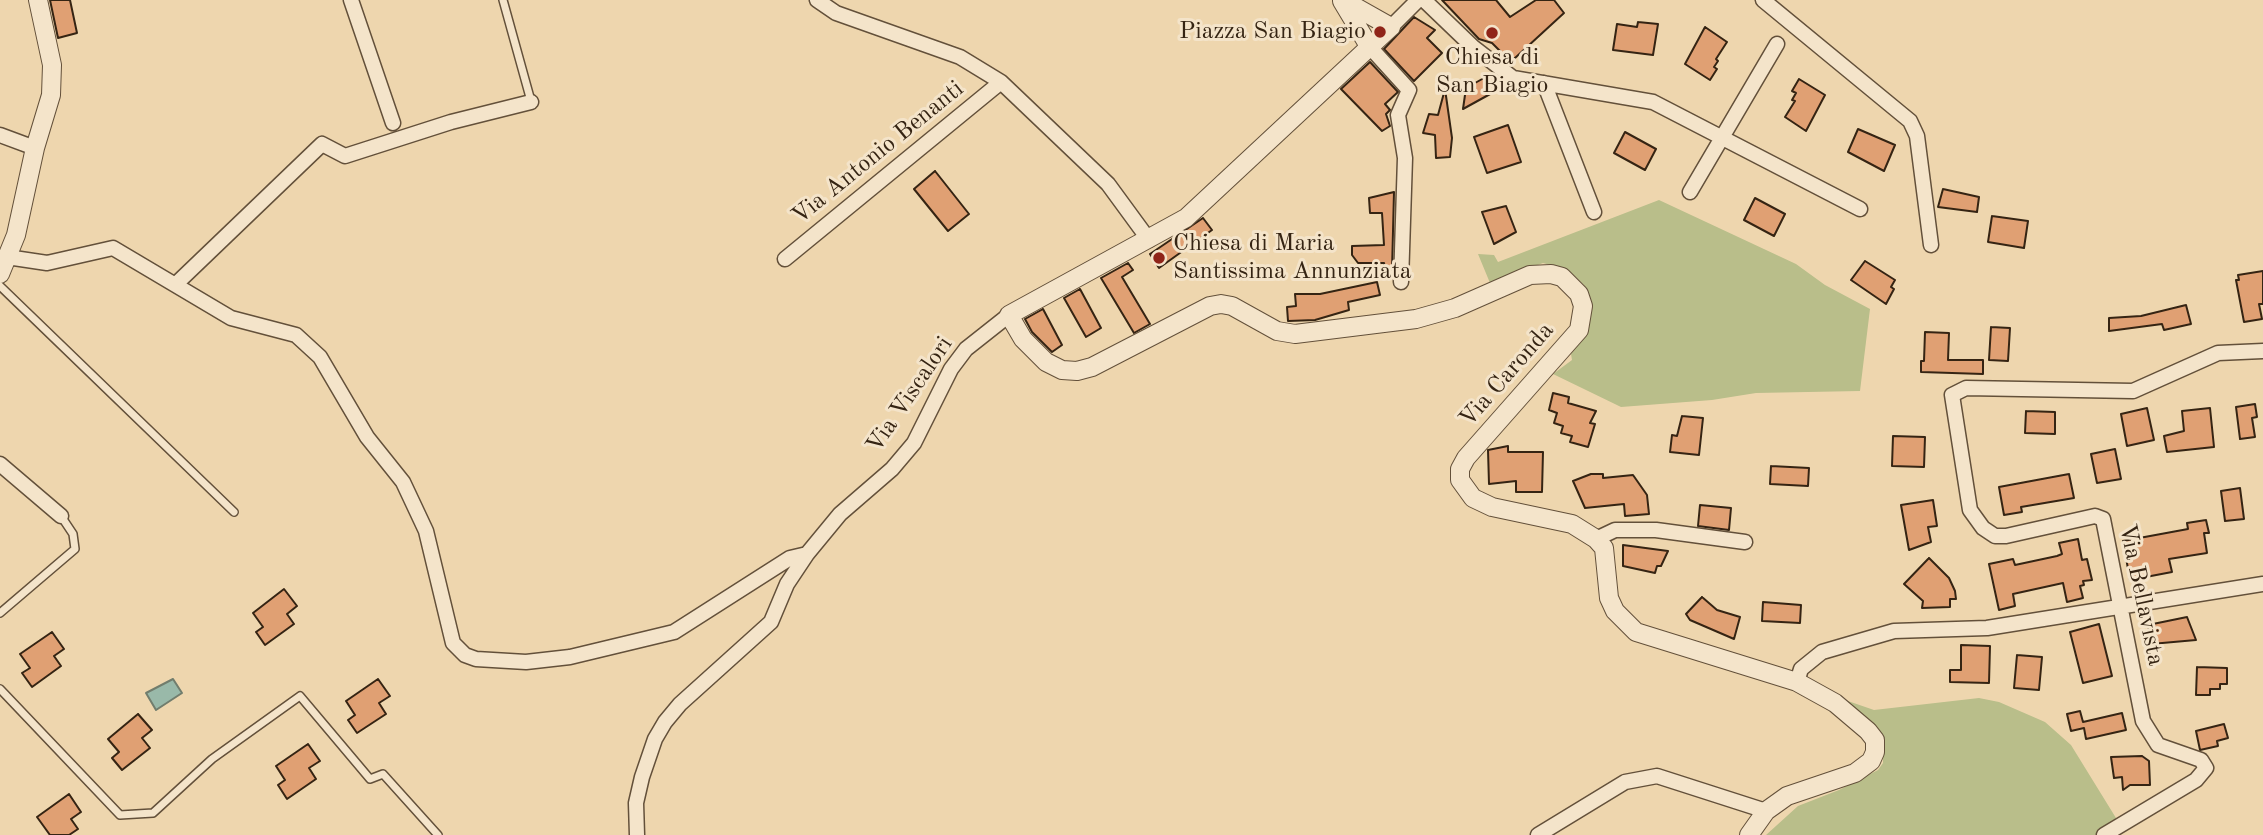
<!DOCTYPE html>
<html>
<head>
<meta charset="utf-8">
<style>
	body { margin:0 }
	canvas { display:block; background:#eed6ae }
</style>
</head>
<body>
<canvas width="2263" height="835"></canvas>
<script>
const c = document.querySelector('canvas').getContext('2d');
c.lineJoin = 'round';
function fillPath(path, color) {
  c.fillStyle = color;
  c.fill(path, 'evenodd');
}
function toPath(rows) {
  const path = new Path2D();
  for (const r of rows) {
    path.moveTo(r[0], r[1]);
    for (let i = 2; i < r.length; i += 2) path.lineTo(r[i], r[i + 1]);
  }
  return path;
}
function trace(path, color, width, dash) {
  c.strokeStyle = color;
  c.lineWidth = width;
  c.lineCap = dash ? 'butt' : 'round';
  c.setLineDash(dash || []);
  c.stroke(path);
}
function label(font, color, halo, rows, align = 'center') {
  c.font = font + ' "Old Standard TT",serif';
  c.lineWidth = 6;
  c.setLineDash([]);
  c.textBaseline = 'middle';
  c.strokeStyle = halo;
  c.fillStyle = color;
  for (const [text, x, y, turn = 0] of rows) {
    c.save();
    c.translate(x, y);
    c.rotate((+turn || 0) * Math.PI / 180);
    c.textAlign = isNaN(turn) ? turn : align;
    if (halo) c.strokeText(text, 0, 0);
    c.fillText(text, 0, 0);
    c.restore();
  }
}
const green = toPath([
	[1659,200,1796,264,1825,285,1870,309,1860,391,1756,393,1712,400,1621,407,1553,374,1572,360,1571,354,1589,326,1592,307,1584,285,1568,270,1543,263,1490,283,1478,254,1494,255,1498,262],
	[1979,698,1999,702,2045,722,2071,745,2116,818,2111,826,2095,835,1766,835,1798,806,1839,790,1878,770,1883,763,1883,742,1845,700,1874,710]
]);
const water = toPath([
	[173,679,182,693,156,710,146,693,173,679]
]);
const building = toPath([
	[50,0,70,0,77,33,58,38,50,0],
	[1442,0,1496,0,1510,17,1536,0,1554,0,1564,13,1515,58,1508,59,1492,43,1479,39,1442,0],
	[1414,17,1435,30,1427,38,1442,53,1414,81,1384,49,1414,17],
	[1638,22,1658,24,1653,55,1613,50,1617,24,1637,27,1638,22],
	[1705,27,1727,42,1716,59,1718,61,1714,67,1717,69,1710,80,1685,64,1705,27],
	[1370,62,1398,92,1385,104,1390,110,1386,114,1390,126,1382,131,1341,89,1370,62],
	[1484,78,1492,93,1463,109,1466,88,1484,78],
	[1799,79,1825,95,1806,131,1785,117,1795,101,1792,100,1796,93,1792,91,1799,79],
	[1445,89,1452,138,1450,157,1436,158,1435,135,1423,133,1429,114,1438,115,1445,89],
	[1508,125,1521,162,1487,173,1474,137,1508,125],
	[1858,129,1895,145,1884,171,1848,152,1858,129],
	[1625,132,1656,149,1645,170,1614,153,1625,132],
	[935,171,969,214,948,231,914,189,935,171],
	[1943,189,1979,197,1977,212,1938,207,1943,189],
	[1394,192,1392,270,1385,270,1384,263,1358,263,1352,255,1352,246,1384,245,1382,213,1370,213,1369,198,1394,192],
	[1755,198,1785,214,1774,236,1744,220,1755,198],
	[1506,206,1516,232,1494,244,1482,212,1506,206],
	[1992,216,2028,221,2024,248,1988,242,1992,216],
	[1203,218,1212,230,1159,268,1150,254,1203,218],
	[1865,261,1895,280,1891,287,1894,289,1886,304,1851,280,1865,261],
	[1128,263,1133,270,1122,277,1150,324,1134,333,1101,278,1128,263],
	[2263,271,2263,304,2259,304,2262,319,2244,322,2236,280,2239,280,2238,275,2263,271],
	[1377,282,1380,295,1348,302,1349,310,1315,320,1288,321,1287,307,1296,306,1295,294,1320,294,1377,282],
	[1080,289,1101,328,1086,337,1064,298,1080,289],
	[2186,305,2191,324,2164,330,2162,324,2109,331,2109,318,2141,316,2186,305],
	[1043,309,1062,345,1052,352,1032,332,1025,319,1043,309],
	[1991,327,2010,328,2008,361,1989,360,1991,327],
	[1925,332,1949,333,1948,360,1983,360,1983,374,1921,372,1921,361,1924,361,1925,332],
	[1553,393,1569,397,1568,403,1596,411,1590,423,1595,424,1588,447,1570,442,1572,436,1561,433,1563,426,1554,423,1557,413,1549,410,1553,393],
	[2255,404,2257,417,2252,418,2255,437,2240,439,2236,407,2255,404],
	[2147,408,2154,440,2127,446,2121,414,2147,408],
	[2210,408,2214,447,2167,452,2164,436,2184,431,2182,411,2210,408],
	[2026,411,2055,412,2055,434,2025,433,2026,411],
	[1682,416,1703,418,1699,455,1670,452,1672,435,1677,436,1682,416],
	[1893,436,1925,437,1924,467,1892,466,1893,436],
	[1508,446,1508,452,1543,452,1542,492,1516,492,1516,481,1489,484,1488,450,1508,446],
	[2115,449,2121,479,2097,483,2091,454,2115,449],
	[1771,466,1809,468,1808,486,1770,484,1771,466],
	[1591,474,1603,474,1603,478,1633,475,1647,495,1649,514,1625,516,1624,504,1585,508,1573,481,1591,474],
	[2069,474,2074,498,2021,507,2022,512,2004,515,1999,487,2069,474],
	[2240,488,2244,519,2225,521,2221,491,2240,488],
	[1933,500,1937,526,1928,527,1931,542,1909,550,1901,505,1933,500],
	[1700,505,1731,508,1729,530,1698,526,1700,505],
	[2206,520,2209,533,2204,533,2207,553,2169,559,2172,572,2130,580,2123,541,2188,529,2187,523,2206,520],
	[2078,539,2082,560,2087,559,2092,580,2083,581,2084,585,2080,586,2083,598,2067,602,2063,583,2013,594,2015,606,1999,610,1989,564,2013,559,2015,565,2057,556,2062,554,2059,543,2078,539],
	[1623,545,1668,551,1661,566,1657,566,1655,573,1623,566,1623,545],
	[1929,558,1949,578,1955,591,1956,599,1950,599,1950,607,1922,608,1923,601,1904,584,1929,558],
	[284,589,297,606,287,614,294,624,265,645,256,632,263,627,253,613,284,589],
	[1702,597,1717,610,1740,617,1734,639,1690,620,1686,614,1702,597],
	[1763,602,1801,605,1800,623,1762,621,1763,602],
	[2187,617,2196,640,2151,644,2148,625,2187,617],
	[2099,624,2112,676,2083,683,2070,632,2099,624],
	[52,632,64,649,54,656,61,666,32,687,22,673,30,668,20,654,52,632],
	[1961,645,1990,646,1989,683,1950,682,1950,670,1961,670,1961,645],
	[2017,655,2042,657,2039,690,2014,688,2017,655],
	[2197,667,2227,668,2227,684,2220,684,2220,689,2210,689,2210,695,2196,695,2197,667],
	[378,679,390,696,379,703,386,714,357,733,348,720,355,715,346,701,378,679],
	[2080,711,2083,722,2122,713,2126,730,2086,739,2084,728,2071,731,2067,714,2080,711],
	[138,714,152,730,142,738,150,748,122,770,112,758,119,752,108,739,138,714],
	[2224,724,2228,738,2217,741,2218,746,2200,750,2196,731,2224,724],
	[308,744,320,761,309,768,316,779,287,799,278,785,285,780,276,766,308,744],
	[2142,756,2149,761,2150,785,2130,785,2123,790,2122,777,2114,778,2111,757,2142,756],
	[69,794,81,812,71,819,78,829,69,835,50,835,37,817,69,794]
]);
const service = toPath([
	[503,0,531,101],
	[0,286,234,512],
	[0,613,75,549,73,534,61,516],
	[0,689,120,815,153,813,212,759,300,696,370,779,383,774,438,835]
]);
const minor = toPath([
	[351,0,393,123],
	[817,0,836,13,960,57,1001,82,1108,184,1149,240],
	[1424,0,1473,47,1513,78,1653,102,1860,209],
	[1763,0,1910,121,1917,136,1931,245],
	[1391,27,1418,0],
	[1369,46,1409,90,1398,115,1405,158,1401,282],
	[1544,83,1594,212],
	[0,135,35,148],
	[1690,192,1777,44],
	[7,257,47,263,113,248,231,318,296,335,320,357,367,437,403,482,426,531,453,643,465,655,476,659,526,662,570,657,674,632,790,558,807,554],
	[785,259,1001,82],
	[176,284,322,144,345,156,451,122,531,102],
	[0,464,61,516],
	[1596,539,1615,530,1656,530,1745,542],
	[1797,682,1801,669,1822,652,1894,631,1987,628,2263,584],
	[637,835,636,803,642,777,655,739,665,722,680,704,771,622,787,584,807,554,840,514,892,469,914,443,951,369,966,349,1009,315],
	[1538,835,1625,782,1657,776,1766,811],
	[2104,835,2196,780,2206,768,2201,760,2158,745,2143,721,2103,519,2095,516,2006,536,1995,536,1983,528,1970,510,1952,395,1966,388,2133,391,2218,353,2263,351]
]);
const tertiary = toPath([
	[1343,0,1391,27,1186,218,1009,315,1023,339,1046,362,1062,370,1077,371,1092,367,1210,306,1221,304,1232,306,1277,331,1295,334,1416,319,1455,308,1530,275,1551,274,1562,277,1579,294,1583,306,1579,330,1466,458,1460,469,1460,480,1473,498,1492,507,1572,524,1596,539,1604,548,1609,598,1615,611,1636,632,1797,682,1835,703,1868,731,1875,740,1875,752,1871,761,1855,773,1787,796,1766,811,1749,835],
	[1342,1,1369,46],
	[0,274,16,235,35,148,51,95,52,65,38,0]
]);
const markers = [
	[1380,32,7,"#8f2418"],
	[1492,33,7,"#8f2418"],
	[1159,258,7,"#8f2418"]
];
const poiNames = [
	["Piazza San Biagio",1366,32],
	["Chiesa di",1492,58,"center"],
	["San Biagio",1492,86,"center"],
	["Chiesa di Maria",1173,244,"left"],
	["Santissima Annunziata",1173,272,"left"]
];
const streetNames = [
	["Via Antonio Benanti",878,153,-39],
	["Via Caronda",1507,375,-49],
	["Via Viscalori",910,395,-56],
	["Via Bellavista",2141,595,78]
];
fillPath(green, '#b9be8a');
fillPath(water, '#99b9a9');
trace(water, '#717d6d', 2);
fillPath(building, '#e0a073');
trace(building, '#352413', 2);
trace(service, '#63503a', 10);
trace(minor, '#63503a', 17);
trace(tertiary, '#63503a', 20);
trace(service, '#f4e4ca', 7);
trace(minor, '#f4e4ca', 14);
trace(tertiary, '#f4e4ca', 18);
for (const [x, y, r, color] of markers) {
  const dot = new Path2D();
  dot.arc(x, y, r, 0, 2 * Math.PI);
  c.fillStyle = color;
  c.fill(dot);
  trace(dot, '#f4e4ca', 2.5);
}
label('24px', '#352413', '#f4e4ca', poiNames, 'right');
label('24px', '#352413', '#f4e4ca', streetNames);
</script>
</body>
</html>
